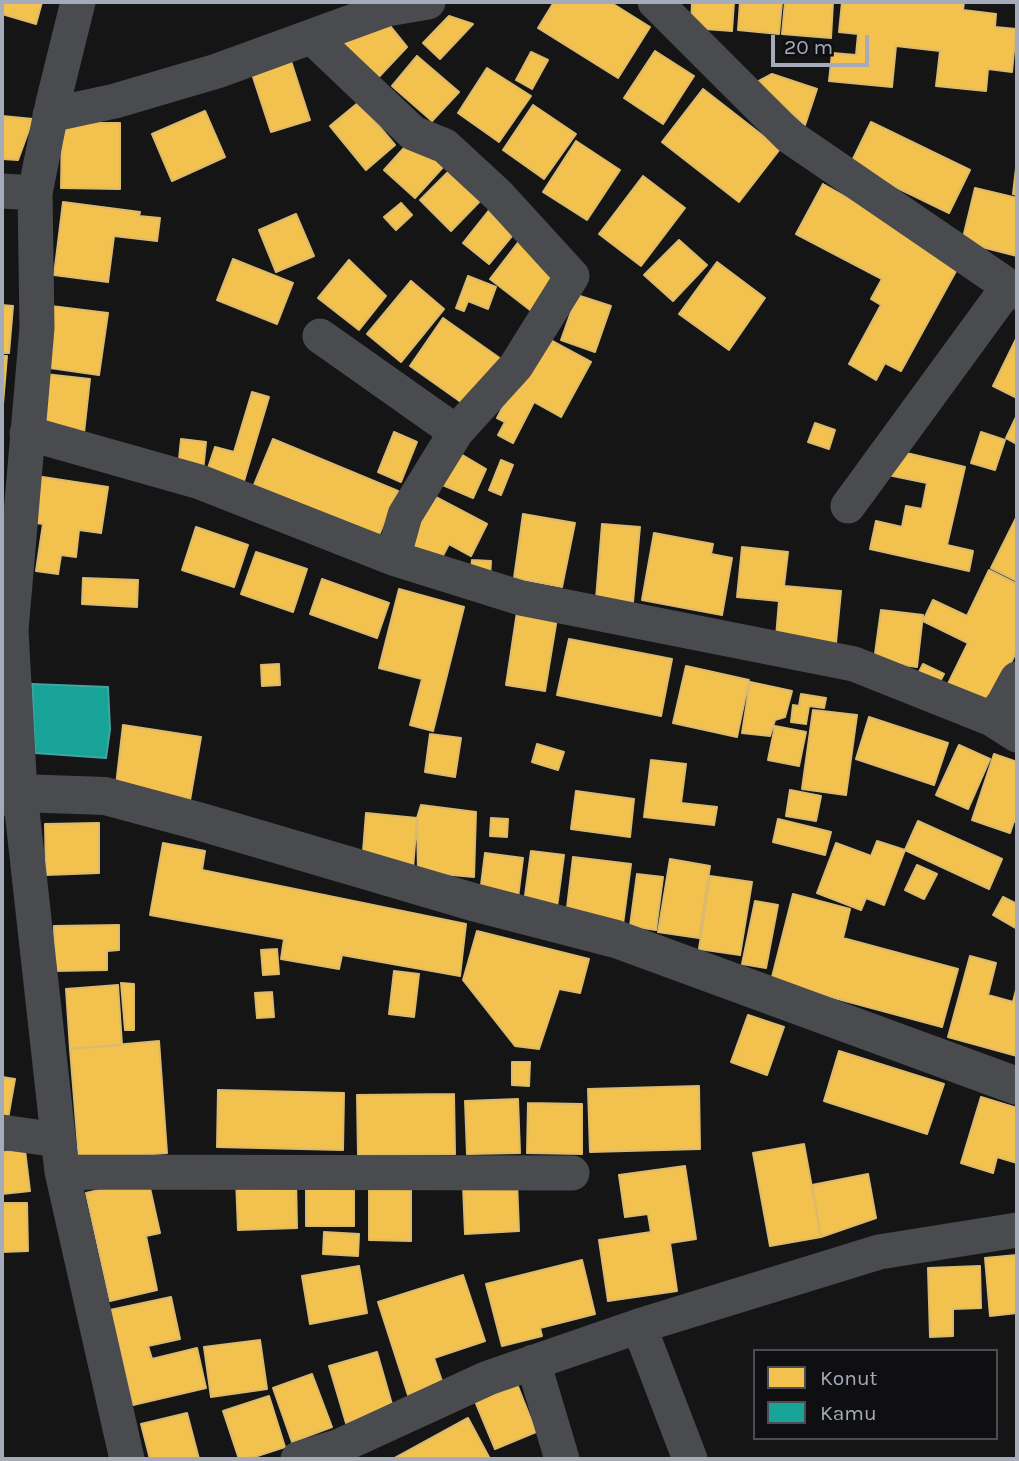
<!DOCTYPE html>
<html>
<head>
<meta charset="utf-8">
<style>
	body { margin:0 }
	#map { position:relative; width:1019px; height:1461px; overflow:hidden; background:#151515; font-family:Karla,sans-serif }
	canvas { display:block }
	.frame { position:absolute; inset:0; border:4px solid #a5abb8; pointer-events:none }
	.legend { position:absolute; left:753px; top:1349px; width:245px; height:91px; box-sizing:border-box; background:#0f0f11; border:2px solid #4b4d54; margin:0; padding:9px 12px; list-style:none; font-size:21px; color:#a5abb8 }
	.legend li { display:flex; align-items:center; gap:14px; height:35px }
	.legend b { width:35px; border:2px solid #4b4d54 }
	.scale { position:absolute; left:771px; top:35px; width:98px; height:32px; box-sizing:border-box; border:4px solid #a5abb8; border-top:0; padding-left:9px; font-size:21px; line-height:24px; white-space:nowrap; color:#a5abb8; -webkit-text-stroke:5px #0f0f11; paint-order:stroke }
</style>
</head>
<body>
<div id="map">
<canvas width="1019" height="1461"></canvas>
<div class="frame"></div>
<ul class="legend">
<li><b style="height:19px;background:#f2c14e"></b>Konut</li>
<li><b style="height:19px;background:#17a398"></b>Kamu</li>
</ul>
<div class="scale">20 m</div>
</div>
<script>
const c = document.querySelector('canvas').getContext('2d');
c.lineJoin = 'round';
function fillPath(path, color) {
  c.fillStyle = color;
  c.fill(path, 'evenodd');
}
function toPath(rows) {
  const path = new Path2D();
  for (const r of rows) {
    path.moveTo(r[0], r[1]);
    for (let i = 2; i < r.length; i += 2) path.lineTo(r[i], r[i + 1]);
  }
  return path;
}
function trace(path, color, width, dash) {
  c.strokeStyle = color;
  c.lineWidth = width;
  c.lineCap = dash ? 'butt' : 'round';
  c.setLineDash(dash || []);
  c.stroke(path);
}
const homes = toPath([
	[2,2,42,2,36,24,2,14,2,2],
	[554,2,610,2,650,27,618,78,538,28,554,2],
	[692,2,734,2,732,31,691,28,692,2],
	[740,2,782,2,779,34,738,30,740,2],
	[785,2,833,2,831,38,782,34,785,2],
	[842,2,964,2,963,10,996,14,995,27,1016,29,1012,72,988,69,986,91,936,86,940,51,896,46,892,87,829,81,832,53,856,55,858,34,839,32,842,2],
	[382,16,407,47,375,81,337,41,382,16],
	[449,16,473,24,440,59,423,43,449,16],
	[655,51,694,76,663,124,624,98,655,51],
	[531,52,548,60,532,89,516,80,531,52],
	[417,56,459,92,432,121,392,86,417,56],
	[290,58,310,120,271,132,251,71,290,58],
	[487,68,531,96,499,142,458,113,487,68],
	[772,74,817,89,805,125,757,82,772,74],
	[703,89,780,149,739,202,662,142,703,89],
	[359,102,395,145,366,170,330,126,359,102],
	[533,105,576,134,544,179,503,150,533,105],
	[205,111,225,157,172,181,152,134,205,111],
	[2,116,33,119,18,160,2,159,2,116],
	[871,122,970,170,949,213,850,165,871,122],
	[62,123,120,123,120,189,61,188,62,123],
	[413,138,444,166,415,198,384,170,413,138],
	[576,141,620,170,587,220,543,192,576,141],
	[453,167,484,197,451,231,420,200,453,167],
	[1016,168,1017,169,1017,195,1013,194,1016,168],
	[643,176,685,208,641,266,599,234,643,176],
	[823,184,961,262,901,371,885,363,876,380,849,364,881,305,871,299,882,279,796,234,823,184],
	[975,188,1017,198,1017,256,962,242,975,188],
	[63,202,140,212,139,216,160,218,157,241,114,236,108,282,54,275,63,202],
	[401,203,412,215,396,230,384,217,401,203],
	[490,209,516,231,489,264,463,243,490,209],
	[296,214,314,256,276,272,259,230,296,214],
	[520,240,564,273,534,313,490,279,520,240],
	[679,240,707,265,673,301,644,275,679,240],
	[233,259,293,283,277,324,217,300,233,259],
	[349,260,386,296,359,330,318,298,349,260],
	[717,262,765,298,729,350,679,314,717,262],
	[468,276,496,287,488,309,468,301,464,311,456,308,468,276],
	[411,281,444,309,401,362,367,334,411,281],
	[577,295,611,306,595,352,561,340,577,295],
	[2,305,13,306,9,353,2,353,2,305],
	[51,306,108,313,99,375,43,367,51,306],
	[443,318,501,359,468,407,410,366,443,318],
	[541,335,591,362,561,417,534,402,513,443,498,435,505,422,497,418,541,335],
	[1017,337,1017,398,993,386,1017,337],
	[2,356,7,356,3,404,2,403,2,356],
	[45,374,90,379,84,433,39,429,45,374],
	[252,392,269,397,244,481,207,471,215,447,234,452,252,392],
	[1017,415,1017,444,1006,438,1017,415],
	[815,423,835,430,829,449,808,442,815,423],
	[394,432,417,442,401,482,378,472,394,432],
	[981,432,1005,440,995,470,971,463,981,432],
	[181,439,206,442,203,471,178,469,181,439],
	[273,439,398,491,378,537,254,485,273,439],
	[454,450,486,469,473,498,431,480,454,450],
	[894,450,965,467,947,545,973,551,969,571,870,549,876,521,902,527,906,506,922,509,927,483,888,475,894,450],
	[501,460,513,465,501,495,489,490,501,460],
	[36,476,108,487,101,533,79,530,76,557,61,555,58,574,36,571,43,524,29,522,36,476],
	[430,494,487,524,471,556,449,544,437,567,402,549,430,494],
	[523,514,575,523,562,587,514,578,523,514],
	[1017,516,1017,581,991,568,1017,516],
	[602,524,640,527,633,602,596,599,602,524],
	[196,527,248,545,234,587,182,570,196,527],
	[654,533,713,544,711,554,732,558,722,615,642,600,654,533],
	[742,547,788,552,784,586,841,591,836,643,776,637,779,601,737,597,742,547],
	[256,552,307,569,293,612,241,594,256,552],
	[472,560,491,561,490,578,470,577,472,560],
	[989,570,1017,584,1017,650,986,716,942,696,968,643,923,621,933,600,967,616,989,570],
	[83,578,138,580,137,607,82,604,83,578],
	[322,579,389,603,377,638,310,614,322,579],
	[399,589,464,607,433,731,410,725,422,679,379,668,399,589],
	[881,610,923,615,917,667,874,661,881,610],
	[517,612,557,618,545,691,506,685,517,612],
	[569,639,672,659,661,716,557,695,569,639],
	[279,664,280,685,262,686,261,665,279,664],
	[923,664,944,674,938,685,917,676,923,664],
	[686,666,749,680,737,737,673,723,686,666],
	[750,682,792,691,785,717,775,720,770,736,742,733,750,682],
	[801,694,826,698,824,708,809,706,806,724,791,722,793,705,799,706,801,694],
	[813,710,857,715,846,795,802,789,813,710],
	[869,717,948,743,934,785,856,759,869,717],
	[123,725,201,737,189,806,116,785,123,725],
	[775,726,806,732,799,766,768,760,775,726],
	[430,734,461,738,455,777,425,772,430,734],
	[537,744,564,752,558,770,532,762,537,744],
	[959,745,990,759,968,809,936,795,959,745],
	[994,754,1017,762,1017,822,1014,821,1010,833,972,820,994,754],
	[651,760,686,764,681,803,717,807,714,825,644,817,651,760],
	[790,790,821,796,816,821,786,816,790,790],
	[576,791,634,799,630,837,571,829,576,791],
	[421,805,476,812,474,877,418,872,417,818,421,805],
	[366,813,417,818,413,869,362,864,366,813],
	[491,818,508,819,507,837,490,836,491,818],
	[778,819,831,832,825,855,773,842,778,819],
	[918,821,1002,859,989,889,905,850,918,821],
	[99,823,99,873,46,875,45,824,99,823],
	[877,841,905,850,884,905,866,898,861,910,817,893,836,843,871,856,877,841],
	[163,843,205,851,202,870,466,924,460,976,342,955,339,969,281,959,284,939,150,915,163,843],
	[531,851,564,855,557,907,524,903,531,851],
	[485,853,523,858,518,898,480,893,485,853],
	[573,857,631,864,623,924,566,916,573,857],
	[670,859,710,866,699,938,658,932,670,859],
	[917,865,937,874,924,899,905,890,917,865],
	[637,874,663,877,656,930,630,926,637,874],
	[710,876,752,882,740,955,699,949,710,876],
	[793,894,850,909,843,938,958,969,942,1027,771,981,793,894],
	[1003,897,1017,904,1017,929,993,915,1003,897],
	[755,901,778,905,766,968,742,964,755,901],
	[119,925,119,950,107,951,107,970,55,971,54,926,119,925],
	[477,931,589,959,580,993,559,989,539,1049,515,1046,463,980,477,931],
	[277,949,279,974,263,975,261,950,277,949],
	[970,956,996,963,988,995,1013,1002,1017,986,1017,1056,948,1037,970,956],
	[394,971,419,974,414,1017,389,1014,394,971],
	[121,983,134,984,134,1030,125,1030,121,983],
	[118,985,122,1045,70,1049,66,989,118,985],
	[272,992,274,1017,257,1018,255,993,272,992],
	[748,1015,784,1027,767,1075,731,1062,748,1015],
	[159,1041,167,1153,79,1160,70,1049,159,1041],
	[839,1051,944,1084,927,1134,824,1101,839,1051],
	[512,1062,530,1062,529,1086,512,1085,512,1062],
	[2,1077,15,1079,7,1124,2,1123,2,1077],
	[699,1086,700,1149,590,1152,588,1089,699,1086],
	[218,1090,344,1093,343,1150,217,1147,218,1090],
	[454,1094,455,1154,358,1155,357,1095,454,1094],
	[981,1097,1017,1108,1017,1163,997,1157,993,1173,961,1163,981,1097],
	[518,1099,520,1153,467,1154,465,1101,518,1099],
	[528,1103,582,1104,582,1154,527,1153,528,1103],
	[804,1144,821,1237,770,1246,753,1153,804,1144],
	[25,1150,30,1191,2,1194,2,1152,25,1150],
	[685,1166,696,1239,670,1243,677,1291,608,1301,599,1240,651,1232,648,1214,625,1217,619,1175,685,1166],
	[868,1174,876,1218,821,1237,812,1185,868,1174],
	[296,1177,297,1228,238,1230,236,1179,296,1177],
	[148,1179,160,1233,146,1236,157,1290,110,1301,86,1193,148,1179],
	[306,1180,354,1180,354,1226,306,1226,306,1180],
	[369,1180,411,1180,411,1241,369,1240,369,1180],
	[517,1181,519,1231,465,1234,463,1185,517,1181],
	[2,1203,27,1203,28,1251,2,1252,2,1203],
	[324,1232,359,1234,358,1256,323,1254,324,1232],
	[1017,1255,1017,1313,990,1316,985,1258,1017,1255],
	[582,1260,595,1314,540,1328,542,1336,502,1346,486,1284,582,1260],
	[359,1266,367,1313,310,1324,302,1276,359,1266],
	[980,1266,981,1308,953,1309,953,1336,930,1337,928,1268,980,1266],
	[463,1275,485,1341,434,1358,443,1384,408,1395,378,1302,463,1275],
	[171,1297,180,1339,148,1346,152,1359,197,1348,206,1388,133,1405,110,1310,171,1297],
	[260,1340,267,1389,211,1397,204,1347,260,1340],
	[377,1352,393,1408,346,1423,329,1366,377,1352],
	[312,1374,332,1427,292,1442,273,1388,312,1374],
	[517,1384,536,1432,495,1449,475,1401,517,1384],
	[269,1396,285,1447,248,1459,239,1459,223,1411,269,1396],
	[187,1413,199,1459,150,1459,141,1424,187,1413],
	[468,1418,490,1459,393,1459,468,1418]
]);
const public = toPath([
	[32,684,108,687,110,729,106,758,35,753,32,684]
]);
const minor = toPath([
	[78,2,53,103,35,193,37,328,11,630,20,793,62,1172,127,1459],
	[655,2,789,136,1017,292],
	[312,37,413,133,445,146,498,195,572,276,516,366,456,432,405,515,393,558],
	[50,115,115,101,217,71,387,9,428,2],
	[2,191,35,193],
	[320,336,456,432],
	[27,433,200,482,393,558,521,598,854,664,992,719,1017,735],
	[848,506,1008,287],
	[992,719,1004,703,1017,679],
	[2,1132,58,1140],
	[62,1172,572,1173],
	[639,1326,879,1252,1017,1230],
	[533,1362,562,1459],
	[298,1459,340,1446,488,1378,639,1326,690,1459]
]);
const tertiary = toPath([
	[2,797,20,793,105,796,198,821,473,902,616,939,1017,1086]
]);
fillPath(homes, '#f2c14e');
trace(homes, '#dbba6e', 2);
fillPath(public, '#17a398');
trace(public, '#42a5a2', 2);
trace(minor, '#494b4e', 35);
trace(tertiary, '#494b4e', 38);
</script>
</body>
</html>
